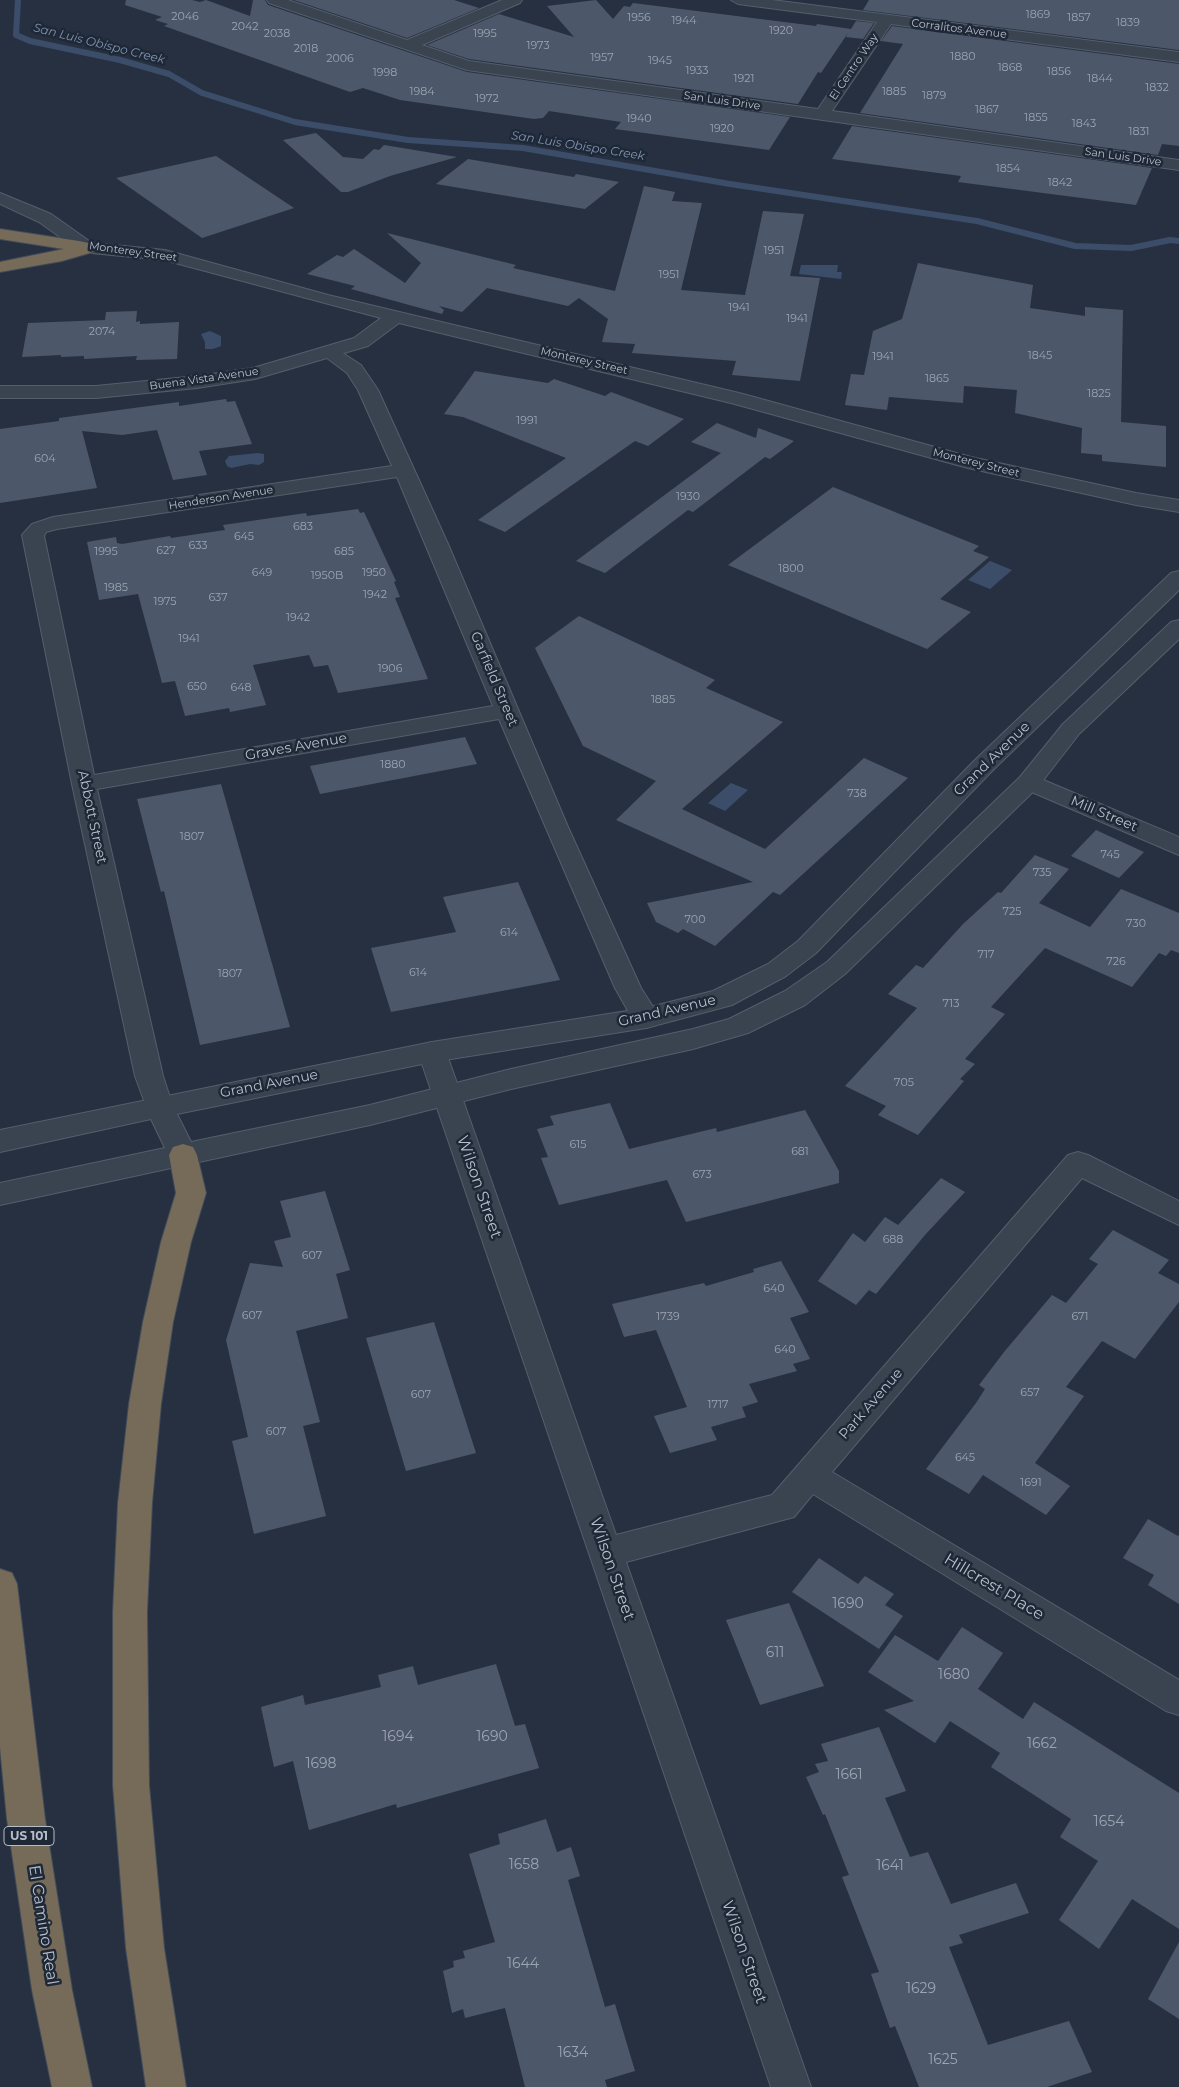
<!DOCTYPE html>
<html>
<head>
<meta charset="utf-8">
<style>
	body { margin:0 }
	canvas { display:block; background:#263041 }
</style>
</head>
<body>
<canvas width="1179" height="2087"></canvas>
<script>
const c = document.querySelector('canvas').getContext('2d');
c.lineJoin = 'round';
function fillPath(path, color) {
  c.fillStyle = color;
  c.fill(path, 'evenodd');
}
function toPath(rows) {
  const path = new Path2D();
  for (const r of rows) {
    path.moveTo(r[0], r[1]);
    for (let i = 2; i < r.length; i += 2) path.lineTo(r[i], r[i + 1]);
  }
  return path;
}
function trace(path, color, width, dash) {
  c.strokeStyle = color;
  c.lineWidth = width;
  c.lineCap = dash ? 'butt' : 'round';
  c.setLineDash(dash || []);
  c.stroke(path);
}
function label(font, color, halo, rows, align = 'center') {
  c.font = font + ' Montserrat,sans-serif';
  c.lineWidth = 5;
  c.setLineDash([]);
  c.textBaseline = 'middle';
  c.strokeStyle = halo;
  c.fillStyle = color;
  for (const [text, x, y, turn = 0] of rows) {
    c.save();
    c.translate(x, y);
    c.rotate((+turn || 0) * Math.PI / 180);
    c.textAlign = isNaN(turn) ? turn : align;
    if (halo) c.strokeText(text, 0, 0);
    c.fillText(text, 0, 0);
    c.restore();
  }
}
const water = toPath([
	[801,265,838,265,837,272,842,272,841,279,799,274],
	[210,331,221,336,221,346,213,349,205,349,205,342,201,334],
	[258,453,264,454,264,462,259,465,250,464,231,468,227,466,225,461,229,456],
	[990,561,1012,570,990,589,968,580],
	[731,783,748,790,725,811,708,803]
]);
const stream = toPath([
	[18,0,16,35,30,41,120,60,169,74,202,93,295,122,408,140,523,148,730,184,977,221,1075,246,1131,248,1170,240,1179,241]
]);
const building = toPath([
	[126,0,192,0,200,2,206,0,250,16,253,0,265,0,268,5,467,72,790,117,769,150,615,129,621,122,549,111,543,118,534,119,400,100,363,88,350,92,164,26,168,24,155,20,162,17,125,5],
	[294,0,454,0,479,8,407,38],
	[596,0,613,19,624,6,630,7,633,3,816,26,817,24,851,29,856,21,874,23,863,39,846,37,848,33,821,73,818,72,798,104,469,59,427,45,499,14,574,37,547,6],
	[869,0,1179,0,1179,50,863,10],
	[892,26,1179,64,1179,146,1162,144,1158,155,860,113,903,44,881,41],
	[852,126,1152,168,1136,205,958,182,961,176,832,159],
	[316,133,343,157,363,159,374,149,379,150,384,145,457,157,390,176,348,192,341,192,283,140],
	[216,156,294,208,202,238,116,178],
	[468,159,574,177,576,174,619,182,585,209,436,184],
	[644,186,675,192,672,201,702,203,681,290,745,295,763,211,804,214,790,276,820,278,800,381,732,375,736,361,632,353,635,344,602,342,608,319,579,298,568,306,487,288,462,312,439,306,444,310,442,314,351,289,355,286,307,274,337,255,343,257,354,249,405,283,421,263,387,233,516,265,513,268,615,291],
	[918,263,1033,285,1030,308,1085,316,1085,307,1123,310,1121,422,1166,426,1166,467,1102,461,1102,455,1081,453,1082,428,1015,413,1017,390,964,386,963,403,889,397,887,410,845,405,851,374,864,375,873,331,902,319],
	[137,311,136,322,140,321,140,324,179,322,177,359,136,360,137,356,84,359,84,356,61,357,61,355,22,357,28,323,105,320,106,312],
	[475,371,548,383,554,379,605,396,611,392,684,419,648,446,635,441,505,532,478,520,566,458,463,417,444,414],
	[226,399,227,402,235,401,252,444,199,451,207,475,173,480,157,430,122,435,82,431,97,488,0,503,0,429,59,421,59,418,179,402,179,406],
	[717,423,756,438,758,428,794,441,770,459,765,457,693,512,688,510,605,573,576,561,721,453,691,442],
	[833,487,979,546,973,551,989,557,940,599,971,612,927,649,728,565],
	[358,509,360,513,364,512,396,581,394,582,400,597,395,598,428,679,338,693,328,665,314,667,309,655,253,665,266,705,230,712,229,708,185,716,175,681,162,683,138,594,99,600,87,542,116,537,117,543,122,544,170,536,171,538,225,530,223,525,306,513,307,516],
	[579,616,715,680,706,688,783,722,682,809,765,849,864,758,908,778,780,895,773,892,715,946,683,929,678,933,656,922,647,903,753,882,616,820,656,781,583,746,535,648],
	[465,737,477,764,320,794,310,766],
	[221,784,290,1027,200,1045,164,891,161,892,137,799],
	[1096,830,1144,852,1119,878,1071,856],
	[1035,855,1069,869,1039,903,1090,927,1121,889,1179,913,1179,953,1171,950,1166,956,1159,953,1132,987,1045,948,991,1007,1005,1014,965,1059,975,1064,960,1079,964,1081,918,1135,878,1115,886,1106,845,1086,917,1008,888,994,916,965,923,968,963,924,998,892,1001,893],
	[518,882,560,980,391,1012,371,948,456,932,443,897],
	[610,1103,629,1149,716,1128,717,1132,805,1110,839,1171,839,1183,686,1222,667,1180,559,1205,541,1158,548,1157,537,1129,554,1125,550,1116],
	[941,1178,965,1192,925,1235,876,1294,869,1290,856,1305,818,1281,853,1233,865,1242,885,1217,898,1225],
	[325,1191,350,1270,336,1274,348,1318,296,1331,320,1422,303,1426,326,1516,254,1534,232,1441,248,1437,226,1340,250,1263,283,1267,274,1241,291,1237,280,1201],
	[1113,1230,1169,1260,1158,1273,1179,1284,1179,1302,1135,1359,1102,1341,1066,1387,1084,1396,1035,1463,1070,1486,1046,1515,983,1475,969,1494,926,1469,976,1403,985,1389,979,1385,1004,1352,1052,1295,1066,1303,1098,1264,1089,1259],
	[781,1261,809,1312,790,1318,810,1359,793,1364,797,1371,749,1384,758,1402,742,1407,746,1417,711,1427,717,1440,670,1453,654,1416,687,1407,656,1330,624,1337,612,1304,704,1283,706,1286,754,1272,753,1269],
	[434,1322,476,1453,406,1471,366,1338],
	[1148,1519,1178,1536,1179,1535,1179,1604,1148,1585,1154,1575,1123,1558],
	[819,1558,858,1584,865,1576,894,1594,885,1605,903,1616,879,1649,792,1592],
	[789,1603,824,1686,760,1705,726,1620],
	[962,1627,1003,1653,978,1689,1023,1719,1034,1702,1179,1793,1179,1929,1132,1899,1099,1949,1059,1920,1098,1861,1060,1837,1071,1819,991,1767,1000,1753,950,1721,935,1743,884,1710,914,1701,868,1672,895,1635,938,1661],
	[496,1664,515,1726,525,1724,539,1768,397,1808,396,1804,309,1830,293,1761,274,1767,261,1707,303,1695,305,1705,381,1687,378,1675,413,1666,418,1685],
	[879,1727,906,1791,885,1798,910,1857,928,1852,951,1904,1016,1883,1029,1913,959,1935,963,1943,949,1947,988,2045,1069,2021,1092,2072,1047,2087,919,2087,895,2026,890,2028,871,1974,879,1972,842,1877,849,1875,825,1814,823,1815,806,1777,819,1772,815,1764,828,1761,821,1744],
	[546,1819,557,1852,571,1847,580,1876,568,1880,605,2007,615,2004,635,2071,605,2080,607,2087,525,2087,505,2008,465,2018,463,2009,452,2013,443,1971,454,1967,453,1961,465,1958,463,1951,495,1942,469,1854,500,1844,498,1834],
	[1179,1942,1179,2019,1148,1999]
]);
const minor = toPath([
	[267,0,288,0,407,40,502,0,522,0,520,3,422,45,469,61,818,109,877,22,738,4,731,0,772,0,1179,52,1179,62,891,24,832,111,1179,160,1179,170,467,70,269,3,267,0],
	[328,346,335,348,361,365,378,390,448,544,568,827,641,988,660,1018,656,1025,646,1028,636,1025,615,988,499,719,97,789,163,1076,173,1107,169,1114,159,1117,149,1114,135,1076,72,784,22,535,32,524,53,517,392,466,358,390,347,373,319,352,321,348,328,346],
	[397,477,493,706,94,775,44,536,46,532,57,529,397,477],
	[1029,774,1179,837,1179,855,1020,787,1017,782,1020,777,1029,774],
	[432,1042,442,1045,446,1052,616,1535,772,1495,1068,1155,1078,1152,1088,1155,1179,1201,1179,1225,1082,1178,832,1472,1179,1680,1179,1715,1166,1711,813,1494,794,1517,626,1562,811,2087,771,2087,418,1052,422,1045,432,1042]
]);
const tertiary = toPath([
	[0,193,51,214,92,243,165,250,328,295,743,394,971,457,1136,493,1179,500,1179,512,1136,505,968,468,731,403,399,323,368,346,255,379,197,388,96,398,0,398,0,386,96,386,197,376,253,368,354,338,381,318,164,260,81,252,39,222,0,204,0,193],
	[1179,571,1179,590,993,770,816,953,786,976,732,1005,646,1028,432,1062,177,1114,191,1142,370,1105,511,1069,693,1029,729,1019,785,991,827,962,1020,777,1063,724,1171,622,1179,620,1179,639,1079,734,1038,787,845,974,805,1005,748,1033,693,1049,511,1089,370,1125,0,1205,0,1183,165,1148,151,1119,0,1152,0,1130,432,1042,646,1008,713,991,768,964,798,941,975,760,1171,573,1179,571]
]);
const motorway = toPath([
	[0,229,79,241,93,244,96,248,93,252,62,261,0,272,0,262,64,249,0,239,0,229],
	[183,1144,193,1147,197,1155,206,1193,191,1242,173,1322,161,1404,152,1503,147,1612,149,1785,164,1948,186,2087,146,2087,126,1948,113,1785,113,1612,118,1503,129,1404,143,1322,161,1242,176,1193,169,1155,173,1147,183,1144],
	[0,1569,12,1573,17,1584,45,1819,72,1990,92,2087,52,2087,32,1990,7,1819,0,1747,0,1569]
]);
const numberNames = [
	["1869",1038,15],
	["2046",185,17],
	["1956",639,18],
	["1857",1079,18],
	["1944",684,21],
	["1839",1128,23],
	["2042",245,27],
	["1920",781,31],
	["2038",277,34],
	["1995",485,34],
	["1973",538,46],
	["2018",306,49],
	["1880",963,57],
	["1957",602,58],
	["2006",340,59],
	["1945",660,61],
	["1868",1010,68],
	["1933",697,71],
	["1856",1059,72],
	["1998",385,73],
	["1921",744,79],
	["1844",1100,79],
	["1832",1157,88],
	["1984",422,92],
	["1885",894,92],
	["1879",934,96],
	["1972",487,99],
	["1867",987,110],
	["1855",1036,118],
	["1940",639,119],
	["1843",1084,124],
	["1920",722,129],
	["1831",1139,132],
	["1854",1008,169],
	["1842",1060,183],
	["1951",774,251],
	["1951",669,275],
	["1941",739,308],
	["1941",797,319],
	["2074",102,332],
	["1845",1040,356],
	["1941",883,357],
	["1865",937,379],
	["1825",1099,394],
	["1991",527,421],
	["604",45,459],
	["1930",688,497],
	["683",303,527],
	["645",244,537],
	["633",198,546],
	["627",166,551],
	["1995",106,552],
	["685",344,552],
	["1800",791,569],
	["649",262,573],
	["1950",374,573],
	["1950B",327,576],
	["1985",116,588],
	["1942",375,595],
	["637",218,598],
	["1975",165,602],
	["1942",298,618],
	["1941",189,639],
	["1906",390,669],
	["650",197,687],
	["648",241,688],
	["1885",663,700],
	["1880",393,765],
	["738",857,794],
	["1807",192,837],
	["745",1110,855],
	["735",1042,873],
	["725",1012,912],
	["700",695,920],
	["730",1136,924],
	["614",509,933],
	["717",986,955],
	["726",1116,962],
	["614",418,973],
	["1807",230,974],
	["713",951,1004],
	["705",904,1083],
	["615",578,1145],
	["681",800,1152],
	["673",702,1175],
	["688",893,1240],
	["607",312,1256],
	["640",774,1289],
	["607",252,1316],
	["1739",668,1317],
	["671",1080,1317],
	["640",785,1350],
	["657",1030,1393],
	["607",421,1395],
	["1717",718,1405],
	["607",276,1432],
	["645",965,1458],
	["1691",1031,1483]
];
const farStreetnames = [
	["Corralitos Avenue",959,29,7],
	["El Centro Way",854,67,-56],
	["San Luis Drive",722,101,8],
	["San Luis Drive",1123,157,8],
	["Monterey Street",133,252,8],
	["Monterey Street",584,361,13],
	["Buena Vista Avenue",204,379,-8],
	["Monterey Street",976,463,14],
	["Henderson Avenue",221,498,-9]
];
const farWaternames = [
	["San Luis Obispo Creek",99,44,14],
	["San Luis Obispo Creek",578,146,9]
];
const shields = [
	[29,1836,50]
];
const shieldNames = [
	["US 101",29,1836]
];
const streetNames = [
	["Garfield Street",494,679,67],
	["Graves Avenue",296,747,-10],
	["Grand Avenue",992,759,-44],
	["Mill Street",1104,814,23],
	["Abbott Street",92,817,78],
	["Grand Avenue",667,1011,-13],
	["Grand Avenue",269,1084,-11],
	["Park Avenue",871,1404,-49]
];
const nearNumbernames = [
	["1690",848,1604],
	["611",775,1653],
	["1680",954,1675],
	["1694",398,1737],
	["1690",492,1737],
	["1662",1042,1744],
	["1698",321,1764],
	["1661",849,1775],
	["1654",1109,1822],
	["1658",524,1865],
	["1641",890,1866],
	["1644",523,1964],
	["1629",921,1989],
	["1634",573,2053],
	["1625",943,2060]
];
const nearStreetnames = [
	["Wilson Street",479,1187,71],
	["Wilson Street",612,1569,71],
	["Hillcrest Place",994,1587,31],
	["El Camino Real",43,1925,81],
	["Wilson Street",744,1952,71]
];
fillPath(water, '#3c4d69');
trace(stream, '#3c4d69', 6);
fillPath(building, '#4c5769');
trace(minor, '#555e6b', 2);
trace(tertiary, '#555e6b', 2);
trace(motorway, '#424b58', 2);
fillPath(minor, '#3a4350');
fillPath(tertiary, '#3a4350');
fillPath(motorway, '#766b58');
label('11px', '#9ca4b2', null, numberNames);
label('11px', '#b7becb', '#1f2836', farStreetnames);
label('italic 12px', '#7f93b2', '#1f2836', farWaternames);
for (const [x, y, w] of shields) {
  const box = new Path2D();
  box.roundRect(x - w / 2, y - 9.5, w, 19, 4);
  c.fillStyle = '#1f2836';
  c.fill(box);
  trace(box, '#b7becb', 1);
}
label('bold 12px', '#b7becb', null, shieldNames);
label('14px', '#b7becb', '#1f2836', streetNames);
label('14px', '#9ca4b2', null, nearNumbernames);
label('16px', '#b7becb', '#1f2836', nearStreetnames);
</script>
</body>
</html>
